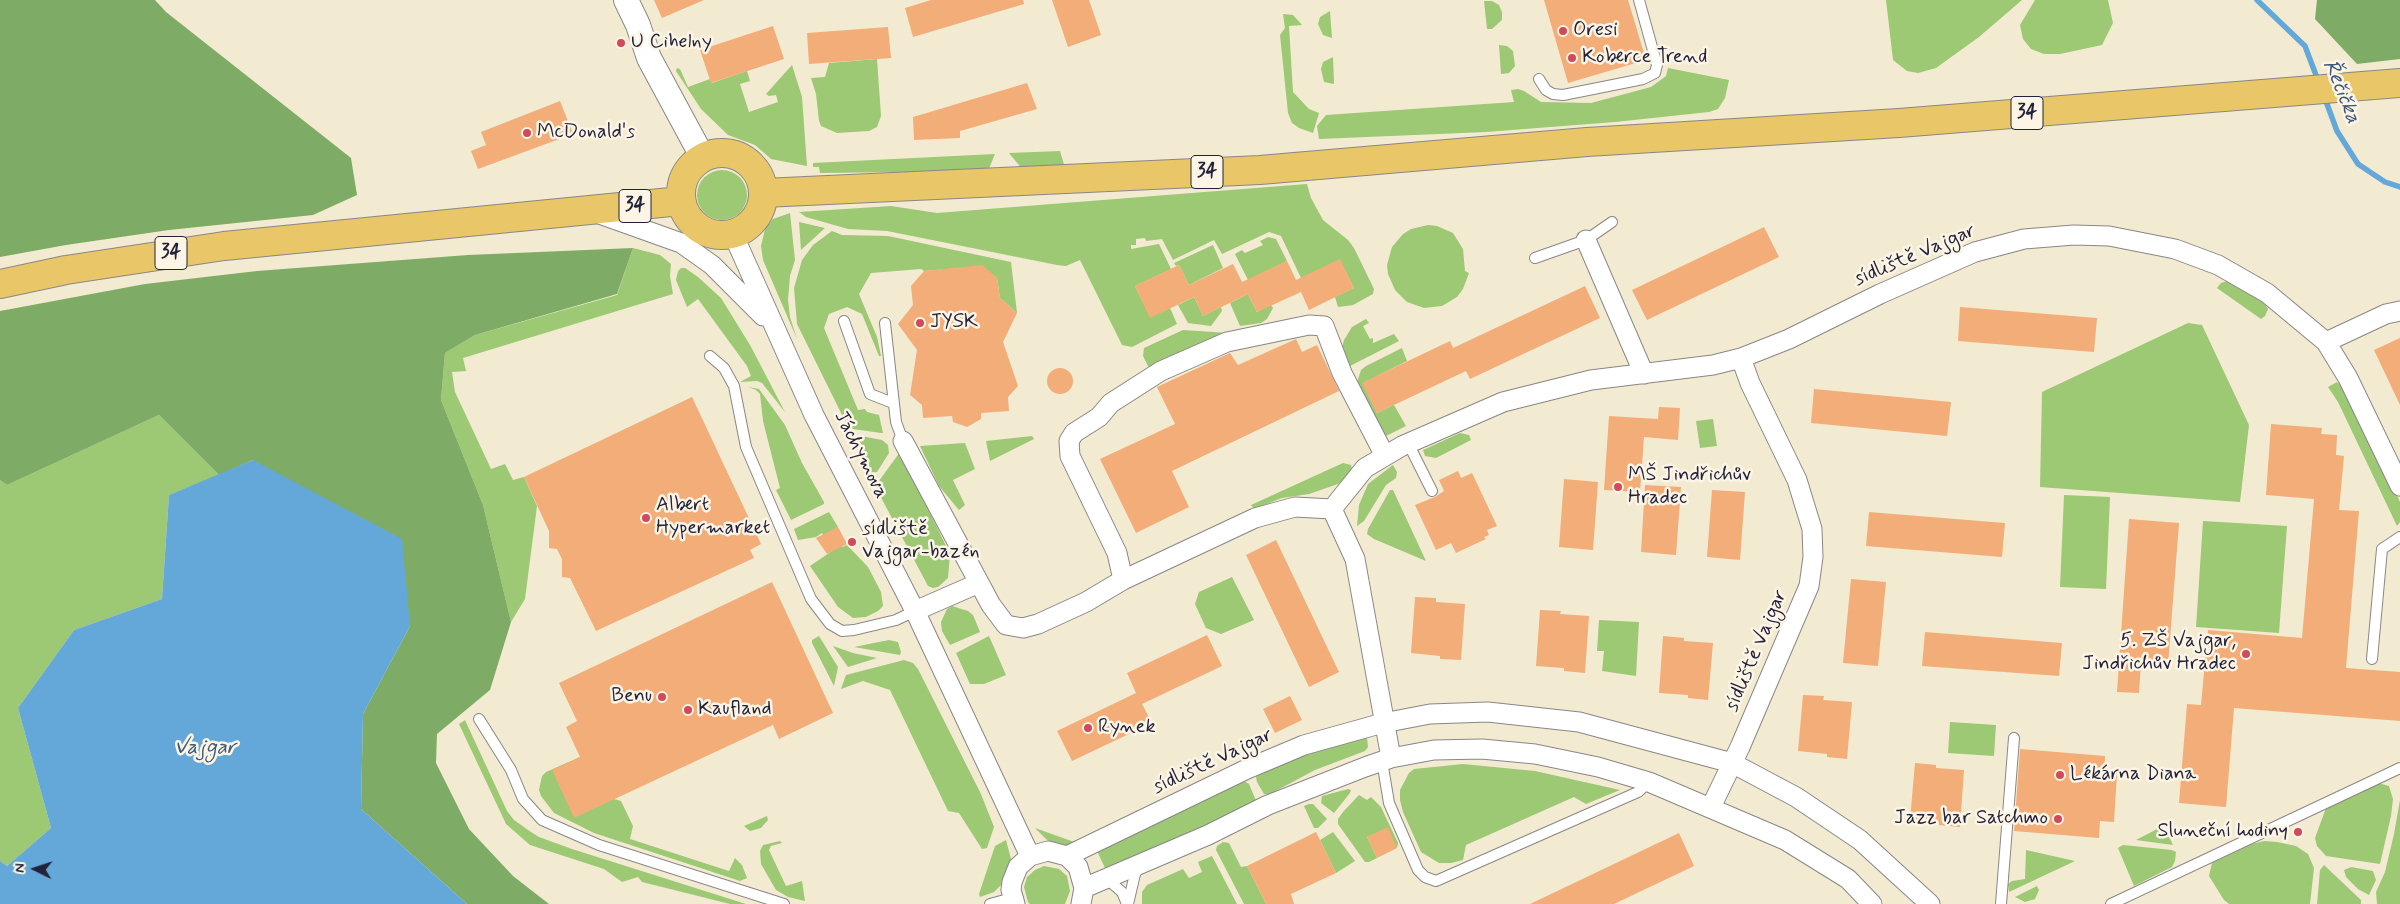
<!DOCTYPE html>
<html>
<head>
<meta charset="utf-8">
<style>
	body { margin:0 }
	#map { position:relative; width:2400px; height:904px; overflow:hidden; background:#f2ebd1; font-family:Mynerve,sans-serif }
	canvas { display:block }
	.north { position:absolute; left:10px; top:844px; width:50px; height:50px; -webkit-text-stroke:4px #fcf5e5; paint-order:stroke; rotate:274deg; font-size:14px; font-weight:700; line-height:20px; text-align:center; color:#22223b }
	.north::after { content:''; display:block; margin:auto; width:18px; height:22px; background:#22223b; clip-path:polygon(50% 0,100% 100%,50% 72%,0 100%) }
</style>
</head>
<body>
<div id="map">
<canvas width="2400" height="904"></canvas>
<div class="north">N</div>
</div>
<script>
const c = document.querySelector('canvas').getContext('2d');
c.lineJoin = 'round';
function fillPath(path, color) {
  c.fillStyle = color;
  c.fill(path, 'evenodd');
}
function toPath(rows) {
  const path = new Path2D();
  for (const r of rows) {
    if (r.length === 3) {
      path.moveTo(r[0] + r[2], r[1]);
      path.arc(r[0], r[1], r[2], 0, 2 * Math.PI);
      continue;
    }
    path.moveTo(r[0], r[1]);
    for (let i = 2; i < r.length; i += 2) path.lineTo(r[i], r[i + 1]);
  }
  return path;
}
function trace(path, color, width, dash) {
  c.strokeStyle = color;
  c.lineWidth = width;
  c.lineCap = dash ? 'butt' : 'round';
  c.setLineDash(dash || []);
  c.stroke(path);
}
function label(font, color, halo, rows, align = 'center') {
  c.font = font + ' Mynerve,sans-serif';
  c.lineWidth = 5;
  c.setLineDash([]);
  c.textBaseline = 'middle';
  c.strokeStyle = halo;
  c.fillStyle = color;
  for (const [text, x, y, turn = 0] of rows) {
    c.save();
    c.translate(x, y);
    c.rotate((+turn || 0) * Math.PI / 180);
    c.textAlign = isNaN(turn) ? turn : align;
    if (halo) c.strokeText(text, 0, 0);
    c.fillText(text, 0, 0);
    c.restore();
  }
}
const green = toPath([
	[1886,0,2022,0,1979,37,1936,68,1918,73,1907,71,1893,60],
	[2035,0,2108,0,2113,23,2102,45,2060,54,2044,54,2031,49,2023,39,2020,25],
	[1484,1,1492,1,1499,5,1502,12,1502,20,1492,29,1487,29],
	[1330,11,1332,38,1323,35,1318,24,1320,17],
	[1283,14,1293,15,1302,25,1289,26,1293,92,1309,109,1319,113,1313,133,1299,128,1292,123,1288,113,1280,35,1285,28],
	[1499,45,1507,46,1513,51,1515,66,1509,73,1501,74],
	[1333,57,1334,84,1324,82,1321,69,1323,62],
	[877,59,881,116,877,127,869,131,837,133,821,126,819,121,816,94,811,78,825,77,829,63],
	[792,65,802,97,807,166,771,159,755,145,728,135,701,109,676,71,677,68,680,69,688,87,710,79,712,83,747,71,750,81,740,84,749,112,778,102,776,95,769,96,766,94],
	[1668,68,1729,80,1725,98,1718,109,1709,112,1615,122,1486,132,1319,139,1317,126,1326,115,1514,102,1511,90,1518,89,1524,91,1541,102,1591,103,1651,87,1666,76],
	[1060,151,1065,168,1023,170,1009,153],
	[995,154,988,171,820,173,819,167,813,167,813,163],
	[722,195,25],
	[1307,184,1311,198,1323,220,1348,240,1354,248,1374,289,1373,294,1353,305,1338,307,1335,297,1354,288,1340,260,1301,278,1281,236,1269,232,1222,254,1214,240,1173,260,1162,239,1146,241,1145,238,1136,239,1136,245,1131,245,1131,249,1159,244,1171,269,1135,286,1150,317,1170,308,1177,324,1132,347,1122,345,1080,260,1066,266,1057,265,887,231,848,229,806,217,799,212,891,206,937,213],
	[790,213,795,260,790,276,788,300,790,317,797,339,763,260,761,246,765,229,773,219],
	[799,222,825,228,801,250],
	[1428,225,1437,226,1453,233,1463,249,1465,271,1469,273,1463,289,1457,297,1442,306,1424,308,1407,302,1395,290,1388,274,1387,265,1392,247,1403,234,1411,229],
	[832,231,842,235,888,236,1011,262,1017,313,1000,298,997,278,982,266,924,271,921,269,871,273,859,294,877,337,881,356,879,356,862,314,847,307,829,314,824,328,858,410,865,409,867,412,879,415,883,433,881,433,853,429,847,425,797,324,794,288,802,260,813,245],
	[1268,237,1276,239,1287,261,1248,280,1235,254,1242,250,1245,253,1263,245,1260,241],
	[1213,245,1223,268,1189,285,1179,265,1176,266,1174,263],
	[633,248,660,255,671,264,670,276,673,294,463,358,466,371,452,372,455,392,491,469,505,464,513,480,524,477,537,506,525,599,511,622,483,505,441,400,445,353,475,335,617,295],
	[681,268,685,268,698,277,721,298,750,345,785,412,762,383,757,381,740,382,751,376,747,366,698,299,687,307,676,280,678,271],
	[2227,281,2247,289,2265,304,2268,309,2265,316,2261,319,2217,288,2221,283],
	[1248,294,1257,312,1271,305,1273,308,1267,319,1261,323,1240,326,1230,303],
	[1194,297,1203,316,1221,307,1222,311,1211,326,1188,323,1178,305],
	[1366,319,1369,323,1363,326,1370,339,1373,338,1373,343,1394,334,1399,341,1350,366,1345,363,1342,348,1344,340,1352,327],
	[2188,323,2202,325,2249,425,2240,502,2040,487,2042,392],
	[1183,330,1229,333,1151,372,1143,356,1144,348],
	[1402,348,1407,361,1363,383,1377,413,1394,405,1406,426,1384,437,1357,382,1361,370,1366,366],
	[2337,382,2344,388,2394,488,2400,502,2400,522,2397,526,2338,402,2328,387],
	[748,387,759,389,785,425,802,463,824,502,824,504,791,520,776,490,780,488,763,421,760,394,756,390],
	[159,415,219,475,169,495,162,599,74,630,18,708,51,828,7,866,0,861,0,480,7,485],
	[1713,419,1717,446,1700,448,1696,421],
	[1460,433,1469,435,1471,440,1436,458,1425,456,1423,450],
	[856,435,882,440,888,445,889,453,877,472,868,473,854,437],
	[1032,436,1034,439,990,461,986,441],
	[965,443,975,469,953,480,965,505,959,510,939,486,920,446],
	[900,452,950,554,948,578,938,587,933,588,928,586,876,488,876,485],
	[1343,463,1351,465,1352,469,1346,479,1338,484,1309,494,1282,498,1254,509,1251,505],
	[1393,465,1397,472,1396,478,1386,485,1364,521,1357,526,1359,505,1368,484],
	[1390,490,1393,490,1426,561,1374,539,1367,534,1368,529],
	[2064,495,2110,497,2106,589,2060,587],
	[829,512,838,527,833,530,842,547,847,545,868,567,881,592,883,606,878,611,866,617,853,618,838,607,810,566,832,551,822,533,816,537,798,540,794,529],
	[2203,521,2287,526,2279,633,2196,627],
	[1232,577,1254,620,1221,634,1206,628,1195,604,1199,592],
	[952,606,968,611,973,615,980,632,950,645,942,631,941,622,947,609],
	[1599,620,1639,622,1636,676,1602,671,1604,651,1597,651],
	[819,636,838,667,834,686,812,643,812,640],
	[989,636,1006,675,984,684,970,684,956,653],
	[889,640,898,642,901,652,900,655,854,647],
	[833,646,853,653,877,658,848,667],
	[904,660,913,663,918,669,981,794,994,827,987,848,982,849,959,813,948,811,890,690,863,681,841,689,846,675],
	[465,720,507,811,514,820,531,832,539,837,572,849,746,904,730,904,642,882,638,877,622,882,604,869,530,845,506,824,459,724],
	[1950,722,1996,725,1994,756,1948,753],
	[1367,737,1368,747,1365,751,1315,770,1270,794,1264,794,1257,782,1256,777,1257,774,1312,750],
	[580,757,614,799,621,801,633,826,630,839,729,871,735,858,742,865,747,878,740,881,594,833,554,813,541,796,539,790,542,776,546,772],
	[1463,764,1535,771,1620,790,1586,804,1574,797,1466,845,1463,860,1451,863,1439,863,1421,852,1403,812,1400,800,1400,790,1409,773,1414,769],
	[1244,781,1249,784,1257,803,1155,851,1133,857,1105,868,1097,851],
	[2378,783,2389,786,2393,799,2391,816,2380,864,2326,856,2317,846,2315,838,2326,808],
	[1348,789,1351,790,1350,793,1334,813,1321,803,1322,796],
	[1359,795,1367,800,1371,797,1381,807,1398,843,1397,848,1386,829,1367,837,1377,858,1369,862,1365,862,1338,824,1338,819,1343,812],
	[2400,800,2400,904,2377,904,2376,892,2385,872,2394,834],
	[1309,804,1313,804,1327,819,1318,828,1314,828,1304,806],
	[767,816,768,820,761,828,750,831,744,826],
	[2161,827,2165,828,2173,845,2136,840],
	[1035,828,1077,843,1063,846,1056,844,1047,840],
	[1333,832,1355,861,1336,873,1320,840],
	[1006,840,1011,859,1004,882,994,892,980,897,979,894,995,846],
	[780,841,782,843,771,846,769,850,786,886,802,881,805,901,788,897,776,890,761,864,760,851,763,845],
	[2264,841,2277,842,2296,846,2308,854,2314,868,2310,904,2229,904,2224,900,2209,876,2212,863,2252,844],
	[1223,842,1229,843,1241,867,1247,866,1266,904,1244,904,1216,850,1217,846],
	[2123,845,2172,850,2176,852,2175,861,2172,867,2134,886,2118,848],
	[2026,850,2075,861,2009,892,2008,884,2012,881,2025,879],
	[1212,856,1237,904,1142,904,1142,892,1147,885,1183,869,1189,878,1202,872,1198,862],
	[2324,865,2361,900,2361,904,2317,904,2320,870],
	[1044,866,1059,869,1067,876,1070,891,1065,904,1030,904,1028,902,1024,887,1027,877,1035,870],
	[2351,867,2373,871,2376,880,2369,895,2358,889,2346,877,2344,870],
	[2037,886,2039,890,2035,899,2025,902,2015,897]
]);
const forest = toPath([
	[0,0,155,0,166,12,351,158,357,195,313,215,169,230,66,245,0,257],
	[2317,0,2400,0,2400,59,2357,64,2315,19],
	[633,248,617,294,475,335,445,353,441,400,483,505,511,622,490,690,437,734,436,763,469,829,513,876,549,904,467,904,361,809,363,714,410,626,253,460,219,475,159,415,7,485,0,480,0,311,145,284,257,271,468,255]
]);
const water = toPath([
	[253,460,402,539,410,626,363,714,361,809,467,904,0,904,0,861,7,866,51,828,18,708,74,630,162,599,169,495]
]);
const stream = toPath([
	[2257,0,2305,46,2319,83],
	[2324,96,2337,131,2358,164,2385,182,2400,187]
]);
const building = toPath([
	[654,0,704,0,662,18],
	[931,0,1023,0,1024,4,913,37,905,8],
	[1052,0,1089,0,1101,35,1068,47],
	[1544,0,1628,0,1646,60,1568,83],
	[773,26,784,59,711,83,700,50],
	[888,27,891,58,809,64,807,33],
	[1027,83,1037,109,960,131,960,138,914,140,913,117],
	[560,101,573,134,478,169,471,151,486,145,481,132],
	[1764,227,1779,257,1647,320,1632,290],
	[1340,259,1354,288,1309,310,1301,292,1257,312,1248,294,1203,316,1194,297,1150,318,1135,286,1179,265,1189,285,1233,264,1242,282,1287,261,1296,280],
	[982,265,997,278,1000,298,1017,313,1003,342,1018,386,1008,397,1009,411,981,413,981,419,967,427,953,422,952,416,923,418,922,405,910,395,917,350,898,324,913,305,911,286,924,271],
	[1585,286,1600,318,1470,379,1466,371,1377,413,1362,383,1450,341,1453,348],
	[1960,307,2097,318,2094,352,1958,341],
	[2400,338,2400,405,2374,350],
	[1296,339,1302,352,1317,345,1339,391,1172,471,1189,507,1136,533,1100,459,1175,424,1157,387,1230,353,1238,365],
	[1060,381,13],
	[1814,389,1951,402,1947,436,1811,423],
	[692,397,761,544,750,550,754,558,596,631,570,578,562,577,562,559,557,549,549,548,549,531,524,477],
	[1659,407,1680,408,1678,440,1644,437,1640,492,1604,490,1609,416,1658,419],
	[2271,424,2322,428,2321,434,2337,435,2336,455,2344,456,2339,510,2359,511,2346,668,2400,672,2400,721,2234,708,2226,807,2179,803,2187,704,2201,705,2208,630,2302,638,2314,499,2266,495],
	[1458,471,1461,478,1472,473,1497,526,1487,530,1489,535,1484,537,1486,539,1456,553,1451,543,1436,550,1415,505,1435,497,1444,491,1439,480],
	[1564,479,1598,482,1593,550,1559,547],
	[1645,485,1681,487,1676,555,1641,552],
	[1712,490,1745,492,1740,560,1707,557],
	[1869,512,2005,523,2002,557,1866,546],
	[2129,519,2179,523,2168,665,2141,663,2139,693,2117,692],
	[838,527,847,544,827,554,816,538],
	[1276,540,1339,672,1309,687,1246,555],
	[1851,579,1886,582,1878,666,1843,663],
	[772,582,833,713,779,739,773,725,574,818,552,770,580,757,566,727,577,721,559,683],
	[1415,597,1436,598,1436,602,1465,604,1461,660,1440,659,1440,656,1411,653],
	[1540,610,1561,611,1560,614,1589,616,1585,673,1564,671,1564,668,1536,666],
	[1925,632,2062,643,2059,676,1922,666],
	[1207,635,1222,666,1142,704,1152,723,1072,761,1057,731,1136,693,1127,673],
	[1663,636,1684,638,1684,641,1713,643,1708,700,1688,698,1688,695,1659,693],
	[1803,695,1824,696,1823,700,1852,702,1847,759,1827,757,1827,754,1798,751],
	[1290,696,1302,720,1275,733,1263,709],
	[2020,749,2105,756,2104,773,2117,774,2114,822,2100,821,2099,838,2014,831],
	[1915,763,1936,765,1936,768,1964,770,1960,827,1939,825,1939,822,1910,820],
	[1388,827,1397,848,1377,858,1367,837],
	[1316,832,1336,873,1291,894,1294,904,1266,904,1247,866],
	[1679,833,1694,866,1614,904,1530,904]
]);
const service = toPath([
	[1539,79,1546,90,1553,94,1563,95,1643,79,1655,73,1657,65,1639,0],
	[1535,258,1586,240,1612,222],
	[844,321,870,394,893,403],
	[885,323,896,422,903,441],
	[710,356,724,368,734,386,746,447,811,599,830,624,842,631,854,630,896,620,915,611],
	[1408,443,1432,491],
	[2372,659,2382,549,2400,537],
	[479,719,511,770,523,799,542,820,599,845,784,904],
	[1382,761,1389,803,1418,870,1425,877,1436,881,1638,792,1649,782],
	[1107,879,1122,892,1127,904],
	[990,904,1012,898],
	[1128,904,1135,874,1140,865],
	[2001,904,2014,738],
	[2111,904,2400,768]
]);
const minor = toPath([
	[597,213,681,243,712,265,763,316],
	[733,234,814,415,915,611,1030,856],
	[1586,240,1644,374],
	[2326,342,2386,314,2400,311],
	[903,441,991,605,1006,625,1023,628,1038,624,1086,602,1123,580,1255,518,1295,507,1332,509,1355,559,1391,758],
	[1332,509,1365,468,1402,446,1503,402,1591,380,1713,365,1741,358,1789,339,1880,294,1975,252,2024,239,2074,235,2109,236,2175,249,2218,265,2267,293,2326,342,2348,378,2400,486],
	[1123,580,1117,553,1070,456,1069,441,1074,433,1099,417,1111,403,1161,371,1227,342,1309,325,1324,326,1342,373,1385,456],
	[915,611,979,583],
	[1711,807,1740,747,1809,586,1813,557,1812,529,1797,480,1750,383,1741,358],
	[1067,856,1247,769,1304,745,1383,723,1430,714,1488,712,1579,722,1732,763,1796,797,1860,840,1930,904],
	[1084,888,1208,835,1268,805,1365,767,1391,758,1434,750,1482,749,1535,754,1598,767,1649,782,1785,840,1848,879,1872,904],
	[1015,904,1011,890,1012,882,1018,867,1030,856,1048,851,1067,856,1078,867,1084,888,1081,904]
]);
const tertiary = toPath([
	[626,0,638,25,649,58,703,158]
]);
const primary = toPath([
	[722,194,41],
	[763,193,1260,170,1587,142,1899,123,2400,83],
	[0,284,66,270,224,246,681,201]
]);
const markers = [
	[1563,31,5,"#d1495b"],
	[621,43,5,"#d1495b"],
	[1572,58,5,"#d1495b"],
	[527,133,5,"#d1495b"],
	[920,323,5,"#d1495b"],
	[1618,487,5,"#d1495b"],
	[646,518,5,"#d1495b"],
	[852,542,5,"#d1495b"],
	[2246,654,5,"#d1495b"],
	[662,697,5,"#d1495b"],
	[688,710,5,"#d1495b"],
	[1088,728,5,"#d1495b"],
	[2060,775,5,"#d1495b"],
	[2058,819,5,"#d1495b"],
	[2298,832,5,"#d1495b"]
];
const shields = [
	[2027,113,32],
	[1207,172,32],
	[635,206,32],
	[171,253,32]
];
const shieldNames = [
	["34",2027,113],
	["34",1207,172],
	["34",635,206],
	["34",171,253]
];
const poiNames = [
	["Oresi",1573,31],
	["U Cihelny",631,43],
	["Koberce Trend",1582,58],
	["McDonald's",537,133],
	["JYSK",930,323],
	["MŠ Jindřichův",1628,476],
	["Hradec",1628,499],
	["Albert",656,506],
	["Hypermarket",656,529],
	["sídliště",862,530],
	["Vajgar-bazén",862,553],
	["5. ZŠ Vajgar,",2236,642,"right"],
	["Jindřichův Hradec",2236,665,"right"],
	["Benu",652,697,"right"],
	["Kaufland",698,710],
	["Rynek",1098,728],
	["Lékárna Diana",2070,775],
	["Jazz bar Satchmo",2048,819,"right"],
	["Sluneční hodiny",2288,832,"right"]
];
const streetNames = [
	["sídliště Vajgar",1915,256,-23],
	["Jáchymova",860,455,63],
	["sídliště Vajgar",1757,651,-67],
	["sídliště Vajgar",1213,762,-25]
];
const waterNames = [
	["Řečička",2341,92,68],
	["Vajgar",205,749]
];
fillPath(green, '#9dc874');
fillPath(forest, '#7eac66');
fillPath(water, '#63a8d9');
trace(stream, '#63a8d9', 5.5);
fillPath(building, '#f2ad79');
trace(service, '#8a8686', 12);
trace(minor, '#8a8686', 21);
trace(tertiary, '#8a8686', 26);
trace(primary, '#8a8686', 30);
trace(service, '#fff', 10);
trace(minor, '#fff', 19);
trace(tertiary, '#fff', 24);
trace(primary, '#e9c769', 28);
for (const [x, y, r, color] of markers) {
  const dot = new Path2D();
  dot.arc(x, y, r, 0, 2 * Math.PI);
  c.fillStyle = color;
  c.fill(dot);
  trace(dot, '#fcf5e5', 2);
}
for (const [x, y, w] of shields) {
  const box = new Path2D();
  box.roundRect(x - w / 2, y - 16.5, w, 33, 4);
  c.fillStyle = '#fcf5e5';
  c.fill(box);
  trace(box, '#22223b', 1);
}
label('bold 19px', '#22223b', null, shieldNames);
label('20px', '#22223b', '#fcf5e5', poiNames, 'left');
label('20px', '#22223b', '#fcf5e5', streetNames);
label('italic 21px', '#3c587a', '#fcf5e5', waterNames);
</script>
</body>
</html>
